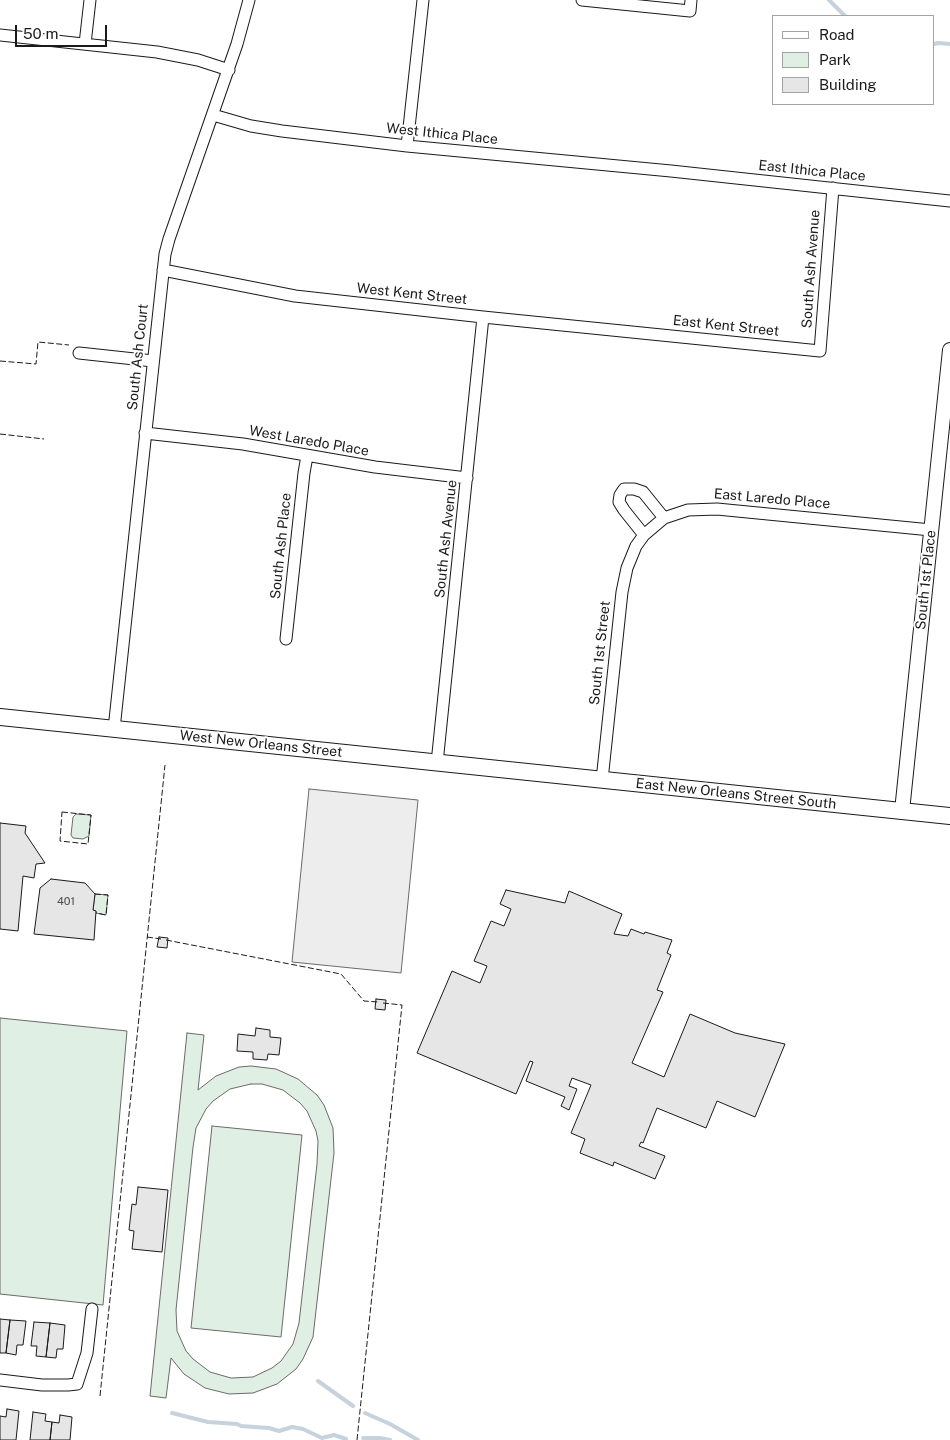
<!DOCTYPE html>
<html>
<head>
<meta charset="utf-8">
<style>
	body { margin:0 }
	#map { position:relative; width:950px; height:1440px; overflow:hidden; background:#fff; font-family:"Public Sans",sans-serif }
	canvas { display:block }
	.legend { position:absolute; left:772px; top:15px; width:162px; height:90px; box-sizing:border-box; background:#fff; border:1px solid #a3a3a3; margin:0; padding:6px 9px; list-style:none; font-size:15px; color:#1a1a1a }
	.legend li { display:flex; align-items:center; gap:10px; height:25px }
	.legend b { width:25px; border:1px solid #a3a3a3 }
	.scale { position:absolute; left:15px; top:25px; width:92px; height:22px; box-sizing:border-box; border:2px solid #1a1a1a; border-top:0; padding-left:6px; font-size:15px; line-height:18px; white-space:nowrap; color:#1a1a1a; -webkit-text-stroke:4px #fff; paint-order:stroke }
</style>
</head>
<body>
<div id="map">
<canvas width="950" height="1440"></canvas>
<ul class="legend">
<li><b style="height:6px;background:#fff"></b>Road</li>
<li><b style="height:14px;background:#e0efe3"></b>Park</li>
<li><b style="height:14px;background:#e6e6e6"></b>Building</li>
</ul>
<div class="scale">50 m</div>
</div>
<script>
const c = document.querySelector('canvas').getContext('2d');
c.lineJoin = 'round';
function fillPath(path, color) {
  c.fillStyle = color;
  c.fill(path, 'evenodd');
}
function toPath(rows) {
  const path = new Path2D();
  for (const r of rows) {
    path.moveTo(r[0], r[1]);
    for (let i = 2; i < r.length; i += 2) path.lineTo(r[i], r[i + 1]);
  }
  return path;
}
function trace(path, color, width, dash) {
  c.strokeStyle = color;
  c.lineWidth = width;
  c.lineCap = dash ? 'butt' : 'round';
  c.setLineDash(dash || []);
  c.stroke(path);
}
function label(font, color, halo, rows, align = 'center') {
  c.font = font + ' "Public Sans",sans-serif';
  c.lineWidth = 4;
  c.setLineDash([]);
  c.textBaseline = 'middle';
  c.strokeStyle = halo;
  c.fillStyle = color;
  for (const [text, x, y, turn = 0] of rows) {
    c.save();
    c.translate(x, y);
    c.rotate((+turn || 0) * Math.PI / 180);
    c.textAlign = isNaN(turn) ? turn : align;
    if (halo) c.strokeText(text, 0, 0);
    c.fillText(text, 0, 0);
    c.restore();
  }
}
const green = toPath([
	[76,814,91,815,89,836,83,839,73,838,71,835,73,817,76,814],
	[95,894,108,895,106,915,96,913,96,911,93,910,95,894],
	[0,1018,127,1031,103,1305,0,1294,0,1018],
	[187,1033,204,1035,198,1090,216,1076,239,1067,251,1066,276,1069,298,1079,317,1095,324,1105,333,1128,334,1153,313,1337,303,1359,296,1369,277,1384,253,1393,229,1394,205,1388,184,1374,171,1358,166,1398,150,1396,187,1033],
	[251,1084,262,1084,283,1090,300,1103,307,1111,316,1131,318,1141,317,1164,299,1323,293,1344,281,1361,272,1368,253,1377,231,1378,210,1372,193,1359,186,1351,177,1331,176,1310,193,1147,196,1128,206,1109,213,1101,230,1089,251,1084],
	[212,1126,302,1135,281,1337,191,1328,212,1126]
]);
const parking = toPath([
	[309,789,418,800,401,973,292,962,309,789]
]);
const stream = toPath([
	[829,0,845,16],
	[934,44,938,43,950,44],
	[318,1381,353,1406],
	[172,1413,208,1422,237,1424,241,1426,269,1428,279,1431,292,1427,303,1429,322,1438,334,1435,346,1439],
	[365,1413,390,1424,418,1440],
	[363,1438,380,1438,390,1440]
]);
const building = toPath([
	[0,823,26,826,25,833,45,863,36,864,34,878,23,876,18,931,0,929,0,823],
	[51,879,85,883,95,894,93,910,96,911,94,940,34,934,40,888,51,879],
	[506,890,565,903,569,891,622,914,614,934,628,936,631,929,644,934,645,932,672,940,667,953,671,955,657,990,663,992,632,1063,664,1077,690,1014,735,1033,785,1044,755,1117,717,1101,706,1128,657,1108,643,1143,641,1142,639,1146,665,1156,655,1179,614,1162,613,1166,580,1153,585,1139,571,1133,591,1085,572,1078,569,1086,577,1089,569,1110,561,1106,565,1097,526,1081,533,1062,530,1061,516,1094,417,1053,452,971,480,983,487,966,474,961,491,921,504,926,511,909,500,904,506,890],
	[159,937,168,938,167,948,157,947,159,937],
	[376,999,386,1000,385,1010,375,1009,376,999],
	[256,1028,270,1030,270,1037,281,1038,279,1055,268,1054,267,1060,253,1059,253,1052,237,1051,238,1034,255,1036,256,1028],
	[138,1187,168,1190,162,1252,132,1249,134,1231,129,1230,132,1204,136,1205,138,1187],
	[0,1319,10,1320,6,1353,0,1353,0,1319],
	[10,1320,26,1321,23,1345,17,1345,16,1355,6,1353,10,1320],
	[34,1322,50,1323,46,1357,36,1356,37,1346,31,1346,34,1322],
	[50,1323,65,1325,63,1349,57,1349,56,1358,46,1357,50,1323],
	[7,1409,19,1411,16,1440,0,1440,0,1416,6,1417,7,1409],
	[33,1412,46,1414,45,1421,52,1422,50,1440,30,1440,33,1412],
	[60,1415,72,1417,70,1440,50,1440,52,1422,59,1423,60,1415]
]);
const minor = toPath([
	[582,0,690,11,691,0],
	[0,35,157,52,198,60,229,70],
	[85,44,90,0],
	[213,115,251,126,282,131,407,146,671,171,950,201],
	[407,146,423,0],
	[163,270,295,296,483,317,820,351,833,188],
	[79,353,153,361],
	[145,433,243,444,375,467,467,478],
	[644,535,624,510,619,502,620,495,624,489,634,489,643,492,664,518,688,510,717,509,931,530],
	[286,639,304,473,307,456],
	[114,729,165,254,169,239,237,44,249,0],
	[437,763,483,317],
	[602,780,622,592,627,568,636,546,644,535,664,518],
	[0,1380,42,1385,68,1385,77,1384,87,1353,92,1309]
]);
const tertiary = toPath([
	[902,811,950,350]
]);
const secondary = toPath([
	[0,717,950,816]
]);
const fence = toPath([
	[0,361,36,364,38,342,69,345],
	[0,434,44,439],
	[62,812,91,815,88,844,60,841,62,812],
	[95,894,108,895,106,915,96,913],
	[147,937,161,939],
	[166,940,341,974,364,1001,378,1002],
	[100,1396,165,765],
	[357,1440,402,1005,383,1003]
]);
const numberNames = [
	["401",66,902]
];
const streetNames = [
	["West Ithica Place",442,134,6],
	["East Ithica Place",812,171,6],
	["South Ash Avenue",811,269,-86],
	["West Kent Street",412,294,6],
	["East Kent Street",726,326,6],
	["South Ash Court",138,357,-84],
	["West Laredo Place",309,441,10],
	["East Laredo Place",772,499,5],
	["South Ash Avenue",446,539,-84],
	["South Ash Place",281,546,-84],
	["South 1st Place",926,580,-84],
	["South 1st Street",600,653,-84],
	["West New Orleans Street",261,744,6],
	["East New Orleans Street South",736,794,6]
];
fillPath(green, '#e0efe3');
trace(green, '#6a6a6a', 1);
fillPath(parking, '#ededed');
trace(parking, '#6a6a6a', 1);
trace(stream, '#c6d2dc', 4);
fillPath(building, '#e6e6e6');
trace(building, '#1a1a1a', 1);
trace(minor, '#1a1a1a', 13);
trace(tertiary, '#1a1a1a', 16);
trace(secondary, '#1a1a1a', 18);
trace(minor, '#fff', 11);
trace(tertiary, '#fff', 14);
trace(secondary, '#fff', 16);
trace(fence, '#1a1a1a', 1, [6, 2.5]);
label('11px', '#4d4d4d', null, numberNames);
label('14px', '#1a1a1a', '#fff', streetNames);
</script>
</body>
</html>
